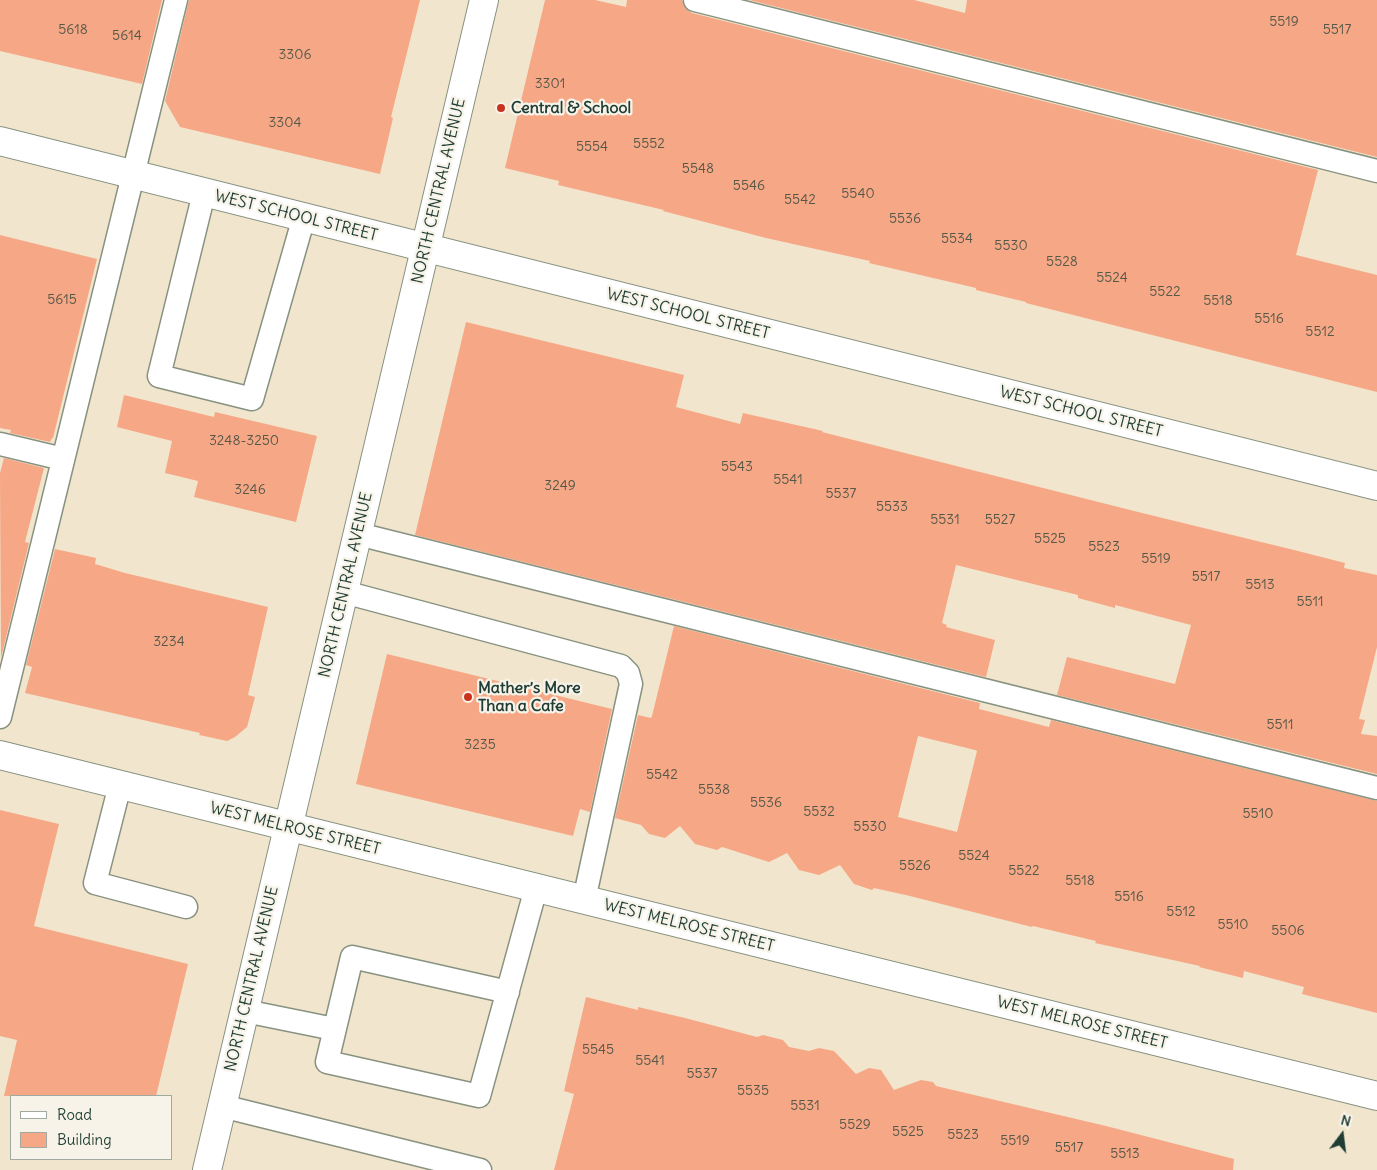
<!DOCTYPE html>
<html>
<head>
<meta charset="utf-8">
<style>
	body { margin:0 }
	#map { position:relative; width:1377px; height:1170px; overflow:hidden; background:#f1e6cd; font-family:Delius,sans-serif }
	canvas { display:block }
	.legend { position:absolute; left:10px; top:1095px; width:162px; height:65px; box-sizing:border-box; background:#f7f3e8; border:1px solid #a1aaa0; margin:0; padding:6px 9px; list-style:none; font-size:15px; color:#1f3d34 }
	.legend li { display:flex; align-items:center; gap:10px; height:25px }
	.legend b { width:25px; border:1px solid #a1aaa0 }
	.north { position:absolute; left:1317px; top:1110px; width:50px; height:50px; -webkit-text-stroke:4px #f7f3e8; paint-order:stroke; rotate:15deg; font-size:14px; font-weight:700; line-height:20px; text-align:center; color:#1f3d34 }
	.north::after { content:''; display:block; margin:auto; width:18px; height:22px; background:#1f3d34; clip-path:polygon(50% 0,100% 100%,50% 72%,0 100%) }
</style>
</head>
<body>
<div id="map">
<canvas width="1377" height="1170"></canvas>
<ul class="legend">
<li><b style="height:6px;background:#fff"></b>Road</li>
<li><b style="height:14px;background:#f6a786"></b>Building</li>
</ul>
<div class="north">N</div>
</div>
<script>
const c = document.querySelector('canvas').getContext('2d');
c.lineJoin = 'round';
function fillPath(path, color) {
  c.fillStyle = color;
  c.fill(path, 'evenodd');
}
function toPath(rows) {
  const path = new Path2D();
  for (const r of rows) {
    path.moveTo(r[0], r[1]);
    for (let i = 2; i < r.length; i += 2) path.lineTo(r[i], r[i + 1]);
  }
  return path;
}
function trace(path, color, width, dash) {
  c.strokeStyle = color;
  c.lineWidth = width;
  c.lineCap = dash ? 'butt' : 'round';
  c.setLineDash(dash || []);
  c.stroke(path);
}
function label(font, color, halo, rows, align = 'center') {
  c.font = font + ' Delius,sans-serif';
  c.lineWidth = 4.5;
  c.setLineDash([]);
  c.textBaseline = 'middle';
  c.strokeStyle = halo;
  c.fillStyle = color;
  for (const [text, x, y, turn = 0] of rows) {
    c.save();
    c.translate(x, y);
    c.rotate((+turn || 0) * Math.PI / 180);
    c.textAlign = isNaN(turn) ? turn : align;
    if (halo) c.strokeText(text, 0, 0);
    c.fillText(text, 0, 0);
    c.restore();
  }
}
const building = toPath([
	[0,0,162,0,142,84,0,51],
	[189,0,420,0,391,117,393,118,380,174,180,127,165,101],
	[545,0,595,0,626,7,627,0,682,0,686,9,692,13,1318,170,1296,255,1377,275,1377,392,1026,303,1026,302,976,290,976,288,869,263,870,261,766,238,663,211,664,210,558,185,559,181,505,168],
	[749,0,914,0,965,13,967,0,1377,0,1377,157],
	[0,235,97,259,53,438,52,438,50,442,10,433,11,430,0,428],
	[466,322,684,375,676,407,740,424,743,413,823,431,822,432,1138,512,1294,550,1345,563,1344,568,1377,575,1377,647,1359,719,1365,720,1361,734,1377,736,1377,774,1057,695,1067,657,1175,684,1191,625,1115,605,1115,608,1078,598,1078,595,956,565,942,623,947,625,946,627,995,640,986,677,415,535],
	[124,395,214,417,215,412,317,436,296,522,194,497,198,481,165,473,172,441,117,427],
	[4,458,44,468,25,542,29,543,1,658,0,473],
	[55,549,96,558,95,564,125,573,268,607,248,695,255,697,247,727,235,737,227,741,199,735,200,733,25,693,32,667,26,665],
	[674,626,980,703,979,709,1049,727,1051,720,1377,801,1377,1013,1302,994,1304,987,1244,971,1243,978,1199,967,1200,966,1095,943,1096,941,1033,926,1032,927,910,896,874,888,872,890,854,884,840,865,819,875,799,870,787,853,769,862,722,847,717,850,695,844,680,826,665,838,649,834,641,825,615,818,638,715,651,718,652,716],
	[918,736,975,750,977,751,957,832,898,817],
	[387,654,612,709,590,812,580,809,573,836,356,784],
	[0,810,59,824,34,926,188,964,156,1096,4,1096,17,1040,0,1036],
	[586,997,638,1010,638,1007,685,1018,757,1037,763,1035,783,1040,789,1047,809,1051,819,1048,834,1051,856,1074,869,1068,881,1070,894,1090,921,1080,933,1082,936,1086,1106,1126,1234,1159,1233,1170,554,1170,574,1094,564,1091]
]);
const lane = toPath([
	[695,0,1377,171],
	[204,193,159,376,252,399,304,217],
	[0,444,63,459],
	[358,534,1377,788],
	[344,592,621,666,628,673,631,684,584,900],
	[0,717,176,0],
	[120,785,95,883,186,907],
	[508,992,352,957,327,1062,479,1096,536,888],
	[245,1011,334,1029],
	[222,1106,480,1170]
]);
const street = toPath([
	[0,141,1377,486],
	[0,755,1377,1096]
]);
const secondary = toPath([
	[207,1170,484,0]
]);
const markers = [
	[501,108,5,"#c8321e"],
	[468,697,5,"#c8321e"]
];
const numberNames = [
	["5519",1284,22],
	["5618",73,30],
	["5517",1337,30],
	["5614",127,36],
	["3306",295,55],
	["3301",550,84],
	["3304",285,123],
	["5552",649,144],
	["5554",592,147],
	["5548",698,169],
	["5546",749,186],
	["5540",858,194],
	["5542",800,200],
	["5536",905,219],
	["5534",957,239],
	["5530",1011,246],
	["5528",1062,262],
	["5524",1112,278],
	["5522",1165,292],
	["5615",62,300],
	["5518",1218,301],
	["5516",1269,319],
	["5512",1320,332],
	["3248-3250",244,441],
	["5543",737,467],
	["5541",788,480],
	["3249",560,486],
	["3246",250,490],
	["5537",841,494],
	["5533",892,507],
	["5531",945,520],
	["5527",1000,520],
	["5525",1050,539],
	["5523",1104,547],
	["5519",1156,559],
	["5517",1206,577],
	["5513",1260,585],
	["5511",1310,602],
	["3234",169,642],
	["5511",1280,725],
	["3235",480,745],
	["5542",662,775],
	["5538",714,790],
	["5536",766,803],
	["5532",819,812],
	["5510",1258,814],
	["5530",870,827],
	["5524",974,856],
	["5526",915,866],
	["5522",1024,871],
	["5518",1080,881],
	["5516",1129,897],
	["5512",1181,912],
	["5510",1233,925],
	["5506",1288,931],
	["5545",598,1050],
	["5541",650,1061],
	["5537",702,1074],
	["5535",753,1091],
	["5531",805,1106],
	["5529",855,1125],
	["5525",908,1132],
	["5523",963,1135],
	["5519",1015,1141],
	["5517",1069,1148],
	["5513",1125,1154]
];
const poiNames = [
	["Central & School",511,108],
	["Mather’s More",478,688],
	["Than a Cafe",478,706]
];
const streetNames = [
	["NORTH CENTRAL AVENUE",439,191,-77],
	["WEST SCHOOL STREET",296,216,14],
	["WEST SCHOOL STREET",688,314,14],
	["WEST SCHOOL STREET",1081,412,14],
	["NORTH CENTRAL AVENUE",346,585,-77],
	["WEST MELROSE STREET",295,829,14],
	["WEST MELROSE STREET",689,926,14],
	["NORTH CENTRAL AVENUE",252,979,-77],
	["WEST MELROSE STREET",1082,1023,14]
];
fillPath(building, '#f6a786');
trace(lane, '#889280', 25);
trace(street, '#889280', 30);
trace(secondary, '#889280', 30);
trace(lane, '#fff', 22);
trace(street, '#fff', 28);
trace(secondary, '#fff', 28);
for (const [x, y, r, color] of markers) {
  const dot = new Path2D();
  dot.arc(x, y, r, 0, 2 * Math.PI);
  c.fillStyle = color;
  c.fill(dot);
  trace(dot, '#f7f3e8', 2);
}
label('14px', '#555848', null, numberNames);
label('bold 16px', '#1f3d34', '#f7f3e8', poiNames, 'left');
label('16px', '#1f3d34', '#f7f3e8', streetNames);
</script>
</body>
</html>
